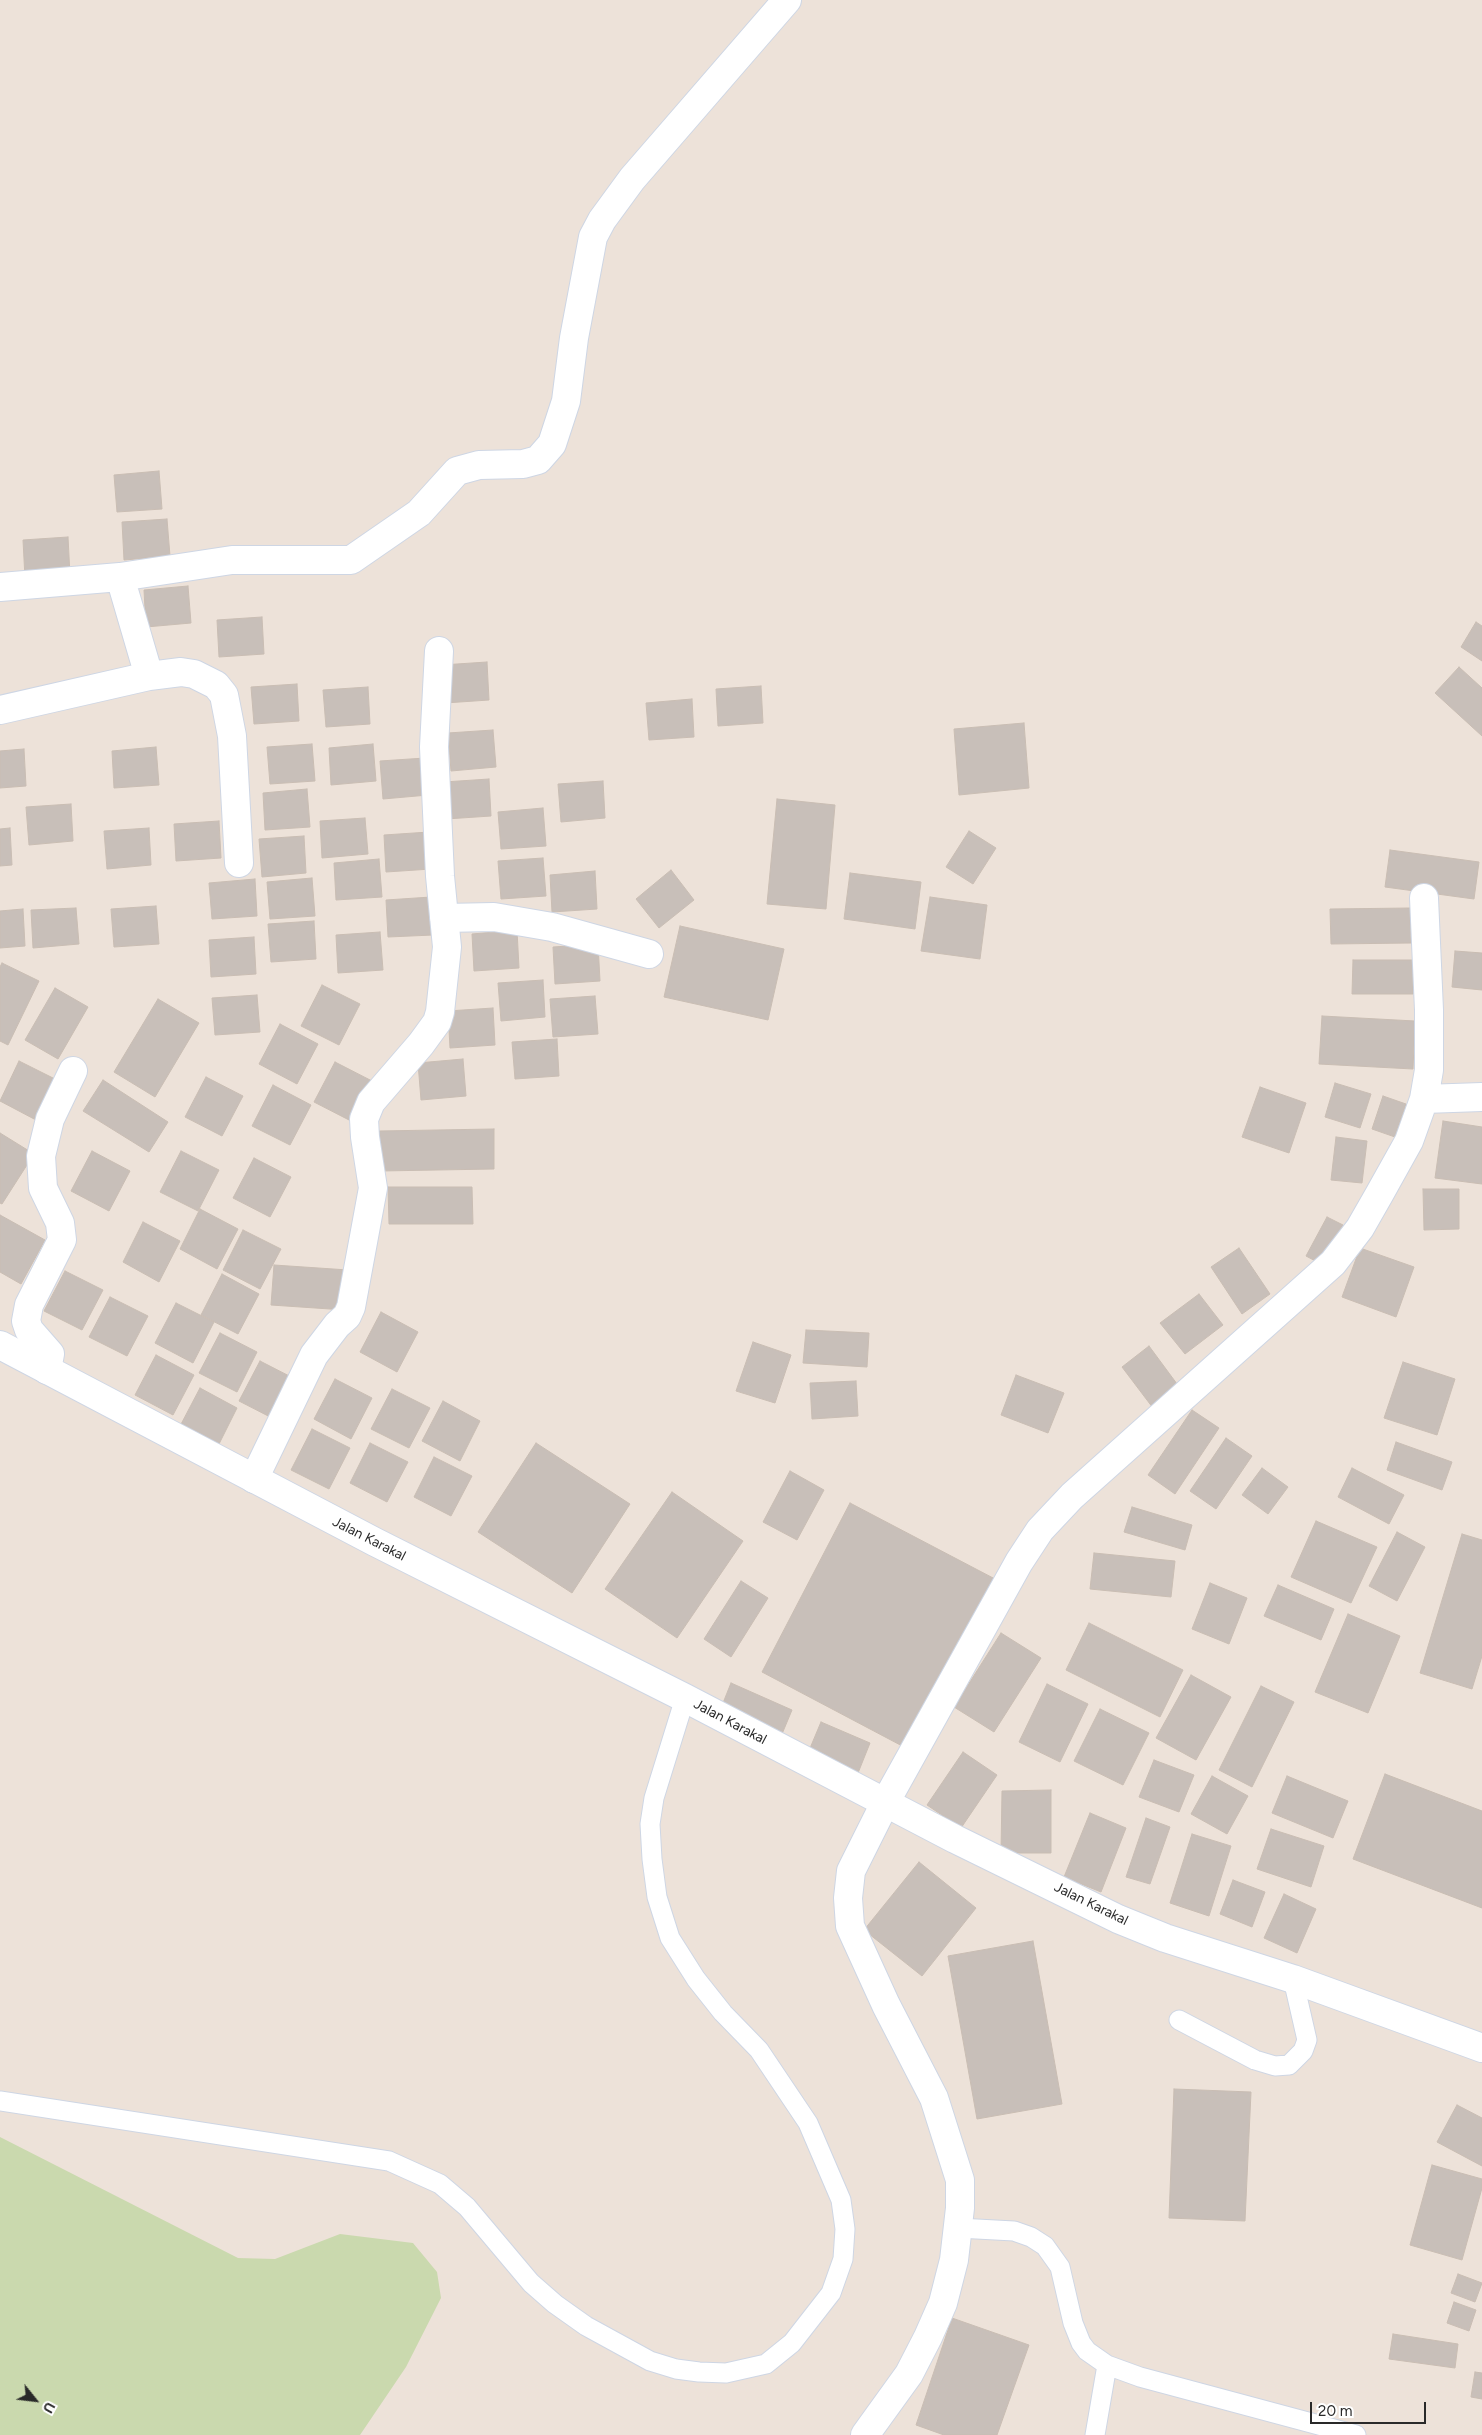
<!DOCTYPE html>
<html>
<head>
<meta charset="utf-8">
<style>
	body { margin:0 }
	#map { position:relative; width:1482px; height:2435px; overflow:hidden; background:#ede2d9; font-family:Figtree,sans-serif }
	canvas { display:block }
	.north { position:absolute; left:10px; top:2375px; width:50px; height:50px; -webkit-text-stroke:4px #fff; paint-order:stroke; rotate:119deg; font-size:14px; font-weight:700; line-height:20px; text-align:center; color:#292929 }
	.north::after { content:''; display:block; margin:auto; width:18px; height:22px; background:#292929; clip-path:polygon(50% 0,100% 100%,50% 72%,0 100%) }
	.scale { position:absolute; left:1310px; top:2402px; width:116px; height:22px; box-sizing:border-box; border:2px solid #292929; border-top:0; padding-left:6px; font-size:15px; line-height:18px; white-space:nowrap; color:#292929; -webkit-text-stroke:4px #fff; paint-order:stroke }
</style>
</head>
<body>
<div id="map">
<canvas width="1482" height="2435"></canvas>
<div class="north">U</div>
<div class="scale">20 m</div>
</div>
<script>
const c = document.querySelector('canvas').getContext('2d');
c.lineJoin = 'round';
function fillPath(path, color) {
  c.fillStyle = color;
  c.fill(path, 'evenodd');
}
function toPath(rows) {
  const path = new Path2D();
  for (const r of rows) {
    path.moveTo(r[0], r[1]);
    for (let i = 2; i < r.length; i += 2) path.lineTo(r[i], r[i + 1]);
  }
  return path;
}
function trace(path, color, width, dash) {
  c.strokeStyle = color;
  c.lineWidth = width;
  c.lineCap = dash ? 'butt' : 'round';
  c.setLineDash(dash || []);
  c.stroke(path);
}
function label(font, color, halo, rows, align = 'center') {
  c.font = font + ' Figtree,sans-serif';
  c.lineWidth = 4.5;
  c.setLineDash([]);
  c.textBaseline = 'middle';
  c.strokeStyle = halo;
  c.fillStyle = color;
  for (const [text, x, y, turn = 0] of rows) {
    c.save();
    c.translate(x, y);
    c.rotate((+turn || 0) * Math.PI / 180);
    c.textAlign = isNaN(turn) ? turn : align;
    if (halo) c.strokeText(text, 0, 0);
    c.fillText(text, 0, 0);
    c.restore();
  }
}
const cemetery = toPath([
	[0,2137,238,2258,275,2259,340,2234,413,2243,437,2272,441,2298,406,2367,360,2435,0,2435]
]);
const building = toPath([
	[159,471,162,509,117,512,114,475,159,471],
	[167,519,170,556,124,560,122,522,167,519],
	[68,537,70,575,25,578,23,540,68,537],
	[188,586,191,623,146,627,144,590,188,586],
	[262,617,264,654,219,657,217,620,262,617],
	[1476,622,1482,626,1482,661,1461,647,1476,622],
	[487,662,489,700,445,703,442,665,487,662],
	[1459,667,1482,688,1482,736,1435,693,1459,667],
	[297,684,299,721,254,724,251,687,297,684],
	[761,686,763,723,718,726,716,689,761,686],
	[368,687,370,724,326,727,323,690,368,687],
	[692,699,694,737,649,740,646,703,692,699],
	[1024,723,1029,788,959,795,954,729,1024,723],
	[493,730,496,767,451,771,448,733,493,730],
	[312,744,315,781,270,784,267,747,312,744],
	[373,744,376,781,331,785,329,748,373,744],
	[156,747,159,785,114,788,112,751,156,747],
	[24,749,26,786,0,788,0,751,24,749],
	[425,758,428,795,383,799,380,761,425,758],
	[489,779,491,816,446,819,444,782,489,779],
	[603,781,605,818,561,822,558,784,603,781],
	[307,789,310,827,265,830,263,793,307,789],
	[777,799,835,805,826,909,767,904,777,799],
	[71,804,73,841,29,845,26,807,71,804],
	[543,808,546,846,501,849,498,812,543,808],
	[365,818,368,854,322,858,320,821,365,818],
	[219,821,221,858,176,861,174,824,219,821],
	[10,828,12,865,0,866,0,829,10,828],
	[149,828,151,865,107,869,104,831,149,828],
	[969,831,996,848,973,884,946,867,969,831],
	[429,832,431,869,386,872,384,835,429,832],
	[304,836,306,873,262,877,259,839,304,836],
	[1390,850,1479,862,1474,899,1385,887,1390,850],
	[543,858,546,896,501,899,498,861,543,858],
	[379,859,382,897,336,900,334,863,379,859],
	[671,870,694,900,659,928,636,899,671,870],
	[595,871,597,909,552,912,550,875,595,871],
	[850,873,921,882,915,929,844,919,850,873],
	[312,878,315,916,270,919,267,882,312,878],
	[255,879,257,916,212,919,209,883,255,879],
	[431,897,433,935,388,937,386,900,431,897],
	[930,897,987,905,980,959,921,951,930,897],
	[156,906,159,944,114,947,111,909,156,906],
	[76,908,79,944,33,948,31,910,76,908],
	[1410,908,1411,943,1331,944,1330,909,1410,908],
	[23,909,25,946,0,948,0,911,23,909],
	[314,921,316,959,271,962,268,924,314,921],
	[680,926,784,949,768,1020,664,997,680,926],
	[517,930,519,968,474,971,472,934,517,930],
	[380,932,383,970,338,973,336,935,380,932],
	[254,937,256,974,211,977,209,940,254,937],
	[598,944,600,981,555,984,553,947,598,944],
	[1455,951,1482,953,1482,990,1452,987,1455,951],
	[1353,960,1413,960,1413,994,1352,994,1353,960],
	[2,963,39,981,8,1045,0,1041,0,967,2,963],
	[543,980,545,1017,501,1021,498,983,543,980],
	[322,985,360,1004,339,1045,301,1026,322,985],
	[55,988,88,1007,58,1059,25,1040,55,988],
	[257,995,260,1032,215,1035,212,998,257,995],
	[595,996,598,1034,553,1037,550,999,595,996],
	[158,999,199,1023,155,1097,114,1072,158,999],
	[493,1008,495,1045,450,1048,448,1011,493,1008],
	[1322,1016,1415,1021,1413,1069,1319,1064,1322,1016],
	[280,1024,318,1044,297,1084,259,1064,280,1024],
	[557,1039,559,1076,515,1079,512,1042,557,1039],
	[463,1059,466,1096,421,1100,418,1063,463,1059],
	[19,1061,57,1080,36,1120,0,1101,19,1061],
	[335,1062,372,1081,351,1121,314,1102,335,1062],
	[206,1077,243,1096,222,1136,185,1117,206,1077],
	[103,1080,168,1122,149,1152,83,1111,103,1080],
	[1335,1083,1371,1094,1360,1128,1325,1117,1335,1083],
	[273,1085,311,1105,290,1145,252,1126,273,1085],
	[1260,1087,1306,1103,1289,1153,1242,1137,1260,1087],
	[1383,1096,1406,1104,1395,1137,1372,1129,1383,1096],
	[1443,1121,1482,1127,1482,1184,1435,1178,1443,1121],
	[494,1129,494,1169,380,1171,379,1131,494,1129],
	[0,1133,34,1154,2,1204,0,1203,0,1133],
	[1336,1137,1367,1141,1362,1183,1331,1180,1336,1137],
	[92,1151,130,1171,109,1211,71,1191,92,1151],
	[181,1151,219,1170,198,1211,160,1192,181,1151],
	[254,1158,291,1177,270,1217,233,1198,254,1158],
	[388,1187,472,1187,473,1224,389,1224,388,1187],
	[1423,1189,1459,1189,1459,1229,1424,1230,1423,1189],
	[200,1209,238,1229,217,1269,180,1249,200,1209],
	[0,1215,45,1240,21,1284,0,1272,0,1215],
	[1327,1217,1343,1225,1323,1265,1306,1256,1327,1217],
	[143,1222,180,1241,159,1282,123,1262,143,1222],
	[243,1230,281,1249,260,1289,223,1270,243,1230],
	[1239,1248,1270,1294,1242,1314,1211,1267,1239,1248],
	[1360,1248,1414,1267,1396,1317,1342,1297,1360,1248],
	[274,1265,348,1270,345,1310,271,1305,274,1265],
	[65,1271,103,1290,82,1330,44,1311,65,1271],
	[222,1274,259,1294,238,1334,201,1315,222,1274],
	[1199,1294,1223,1325,1185,1354,1160,1323,1199,1294],
	[110,1297,148,1316,127,1356,89,1337,110,1297],
	[176,1303,214,1322,193,1363,155,1343,176,1303],
	[381,1312,418,1332,397,1372,360,1352,381,1312],
	[806,1330,869,1333,867,1367,803,1363,806,1330],
	[220,1333,257,1352,237,1392,199,1373,220,1333],
	[753,1342,791,1355,775,1403,736,1391,753,1342],
	[1149,1346,1180,1388,1153,1408,1122,1367,1149,1346],
	[156,1355,194,1375,173,1415,135,1395,156,1355],
	[260,1361,297,1380,276,1420,239,1401,260,1361],
	[1403,1362,1455,1379,1437,1435,1384,1418,1403,1362],
	[1016,1375,1064,1393,1048,1433,1001,1415,1016,1375],
	[335,1379,372,1398,351,1439,314,1419,335,1379],
	[856,1381,858,1416,812,1419,810,1383,856,1381],
	[200,1388,237,1408,217,1448,179,1428,200,1388],
	[392,1389,430,1408,409,1448,371,1429,392,1389],
	[443,1401,480,1421,460,1461,422,1441,443,1401],
	[1192,1410,1219,1428,1175,1494,1148,1475,1192,1410],
	[312,1429,350,1448,329,1489,291,1470,312,1429],
	[1226,1438,1252,1456,1216,1509,1190,1491,1226,1438],
	[1396,1442,1452,1462,1442,1490,1387,1470,1396,1442],
	[370,1443,408,1462,387,1502,350,1483,370,1443],
	[536,1443,630,1504,572,1593,478,1532,536,1443],
	[434,1457,472,1476,451,1516,414,1497,434,1457],
	[1262,1468,1288,1487,1268,1514,1242,1495,1262,1468],
	[1352,1468,1404,1495,1389,1524,1338,1497,1352,1468],
	[790,1471,824,1490,797,1540,763,1522,790,1471],
	[672,1492,743,1541,677,1638,605,1589,672,1492],
	[850,1503,995,1579,906,1748,762,1672,850,1503],
	[1132,1507,1192,1525,1185,1550,1124,1532,1132,1507],
	[1316,1521,1377,1547,1351,1603,1291,1577,1316,1521],
	[1397,1532,1425,1547,1397,1601,1369,1586,1397,1532],
	[1462,1534,1482,1540,1482,1656,1472,1689,1420,1673,1462,1534],
	[1094,1553,1175,1561,1171,1597,1090,1589,1094,1553],
	[741,1581,768,1598,731,1657,704,1639,741,1581],
	[1210,1583,1247,1598,1229,1644,1192,1629,1210,1583],
	[1278,1585,1334,1609,1321,1640,1264,1616,1278,1585],
	[1348,1614,1400,1636,1368,1713,1315,1692,1348,1614],
	[1089,1623,1183,1670,1160,1717,1066,1670,1089,1623],
	[1001,1633,1041,1658,994,1732,954,1707,1001,1633],
	[1191,1675,1231,1697,1196,1760,1156,1738,1191,1675],
	[731,1683,792,1710,782,1734,721,1708,731,1683],
	[1047,1684,1088,1704,1060,1762,1019,1742,1047,1684],
	[1261,1686,1294,1702,1252,1787,1219,1770,1261,1686],
	[1100,1709,1149,1733,1123,1785,1074,1761,1100,1709],
	[821,1722,870,1743,858,1773,808,1753,821,1722],
	[963,1752,997,1775,961,1828,927,1805,963,1752],
	[1154,1760,1194,1775,1179,1812,1139,1797,1154,1760],
	[1385,1774,1482,1811,1482,1908,1353,1859,1385,1774],
	[1212,1776,1248,1796,1227,1834,1191,1814,1212,1776],
	[1287,1776,1348,1801,1333,1838,1272,1813,1287,1776],
	[1051,1790,1051,1853,1001,1853,1002,1791,1051,1790],
	[1090,1813,1126,1828,1101,1892,1064,1877,1090,1813],
	[1146,1818,1170,1827,1150,1884,1126,1877,1146,1818],
	[1271,1829,1324,1846,1311,1887,1257,1869,1271,1829],
	[1192,1834,1231,1846,1209,1916,1170,1903,1192,1834],
	[919,1862,976,1908,922,1976,864,1930,919,1862],
	[1233,1880,1265,1892,1252,1927,1220,1914,1233,1880],
	[1284,1894,1316,1909,1297,1953,1264,1938,1284,1894],
	[1033,1941,1062,2104,977,2119,948,1956,1033,1941],
	[1174,2089,1251,2092,1245,2221,1169,2218,1174,2089],
	[1457,2105,1482,2118,1482,2166,1437,2142,1457,2105],
	[1432,2165,1482,2179,1482,2188,1462,2260,1410,2245,1432,2165],
	[1458,2274,1482,2283,1475,2302,1451,2293,1458,2274],
	[1454,2302,1476,2310,1469,2331,1447,2323,1454,2302],
	[952,2318,1029,2345,997,2435,944,2435,916,2425,952,2318],
	[1393,2334,1458,2344,1455,2368,1389,2359,1393,2334],
	[1475,2372,1482,2373,1482,2399,1471,2397,1475,2372]
]);
const service = toPath([
	[1179,2020,1255,2060,1275,2066,1289,2065,1303,2051,1307,2040,1293,1979],
	[0,2101,389,2161,440,2184,467,2207,531,2283,555,2304,586,2326,650,2361,676,2369,699,2372,726,2373,766,2364,792,2343,831,2293,843,2259,845,2229,841,2200,808,2123,759,2050,723,2013,696,1979,670,1938,657,1897,652,1859,650,1824,654,1798,685,1698],
	[958,2228,1014,2231,1031,2237,1045,2246,1060,2267,1073,2323,1081,2343,1087,2351,1107,2365,1140,2377,1356,2435],
	[1095,2435,1107,2365]
]);
const minor = toPath([
	[120,577,149,676],
	[0,587,120,577,232,560,351,560,419,513,457,471,479,465,523,464,538,460,552,444,566,401,574,338,593,237,602,220,632,179,787,0],
	[0,710,149,676,181,672,194,674,216,685,224,695,232,736,239,863],
	[444,918,494,917,552,927,649,954],
	[1424,1099,1482,1097],
	[47,1370,50,1354,29,1330,26,1321,29,1305,62,1240,60,1223,43,1188,41,1156,50,1119,73,1071],
	[254,1479,314,1355,337,1325,347,1316,351,1307,373,1188,365,1137,364,1119,371,1102,421,1044,437,1022,440,1012,447,947,440,876,434,747,439,651],
	[865,2435,909,2374,928,2337,943,2303,954,2260,960,2208,960,2180,934,2098,886,2005,850,1926,848,1898,851,1871,885,1803,1019,1562,1040,1530,1072,1496,1333,1263,1360,1228,1380,1193,1409,1141,1424,1099,1429,1070,1429,1010,1424,898]
]);
const secondary = toPath([
	[0,1345,375,1542,685,1698,955,1839,1118,1919,1165,1938,1293,1979,1482,2048]
]);
const streetNames = [
	["Jalan Karakal",369,1539,27],
	["Jalan Karakal",730,1722,28],
	["Jalan Karakal",1091,1904,26]
];
fillPath(cemetery, '#cad9ae');
fillPath(building, '#c8bfb9');
trace(building, '#c9bdb3', 1);
trace(service, '#ced6e4', 21);
trace(minor, '#ced6e4', 30);
trace(secondary, '#ced6e4', 30);
trace(service, '#fff', 19);
trace(minor, '#fff', 28);
trace(secondary, '#fff', 28);
label('14px', '#292929', '#fff', streetNames);
</script>
</body>
</html>
